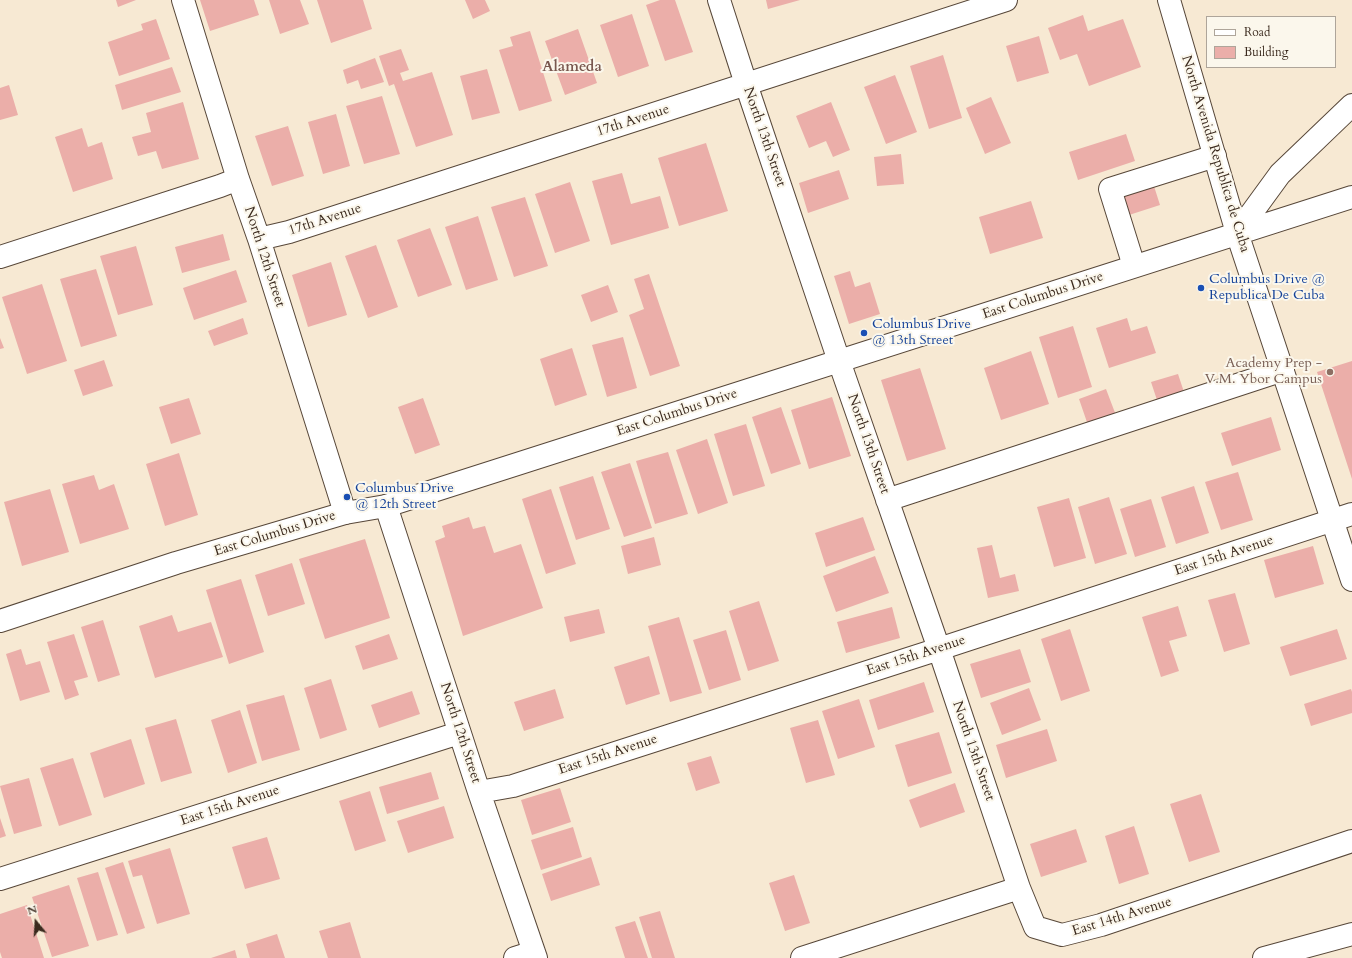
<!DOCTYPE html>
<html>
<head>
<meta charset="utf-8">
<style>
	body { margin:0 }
	#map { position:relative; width:1352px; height:958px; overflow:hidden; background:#f7e9d3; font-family:Cardo,serif }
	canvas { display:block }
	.legend { position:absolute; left:1206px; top:16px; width:130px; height:52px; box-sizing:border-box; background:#fbf7ec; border:1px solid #aea59a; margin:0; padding:5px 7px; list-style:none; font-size:12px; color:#3b2a1e }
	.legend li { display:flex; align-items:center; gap:8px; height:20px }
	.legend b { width:20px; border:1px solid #aea59a }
	.north { position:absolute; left:16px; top:902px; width:40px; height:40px; -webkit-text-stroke:3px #fbf7ec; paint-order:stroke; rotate:342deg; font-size:11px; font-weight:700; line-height:16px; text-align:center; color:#3b2a1e }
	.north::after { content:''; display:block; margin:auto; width:14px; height:18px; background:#3b2a1e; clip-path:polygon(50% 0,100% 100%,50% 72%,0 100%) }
</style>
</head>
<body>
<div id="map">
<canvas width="1352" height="958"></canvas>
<ul class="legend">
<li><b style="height:5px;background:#fff"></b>Road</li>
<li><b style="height:11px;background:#ebaea9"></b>Building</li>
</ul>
<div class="north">N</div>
</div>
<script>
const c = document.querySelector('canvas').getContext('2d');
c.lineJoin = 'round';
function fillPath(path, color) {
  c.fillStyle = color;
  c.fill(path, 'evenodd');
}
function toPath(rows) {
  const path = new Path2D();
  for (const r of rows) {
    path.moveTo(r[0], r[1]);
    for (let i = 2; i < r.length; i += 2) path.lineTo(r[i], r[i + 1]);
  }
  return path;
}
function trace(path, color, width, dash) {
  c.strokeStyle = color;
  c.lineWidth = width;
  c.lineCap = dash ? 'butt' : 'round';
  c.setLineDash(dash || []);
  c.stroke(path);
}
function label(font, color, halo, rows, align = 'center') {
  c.font = font + ' Cardo,serif';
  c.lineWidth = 4;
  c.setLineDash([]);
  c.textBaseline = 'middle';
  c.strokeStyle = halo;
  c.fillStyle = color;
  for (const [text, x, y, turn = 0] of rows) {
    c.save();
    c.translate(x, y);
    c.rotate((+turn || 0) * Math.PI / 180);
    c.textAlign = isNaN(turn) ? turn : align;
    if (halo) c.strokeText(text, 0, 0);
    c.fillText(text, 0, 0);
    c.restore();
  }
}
const building = toPath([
	[116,0,136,0,118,7],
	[200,0,254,0,259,15,210,31],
	[269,0,300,0,309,24,280,34],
	[317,0,363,0,372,29,331,43],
	[465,0,485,0,490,11,473,19],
	[660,0,675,0,693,52,665,61,646,5],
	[766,0,800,0,768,9],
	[632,14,649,66,618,77,600,25],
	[1083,15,1088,31,1123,19,1141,67,1089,86,1077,54,1060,60,1048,28],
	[156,19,170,59,119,76,108,42,143,30,141,24],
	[578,29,597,83,565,95,545,41],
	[530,31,552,101,519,111,499,50,513,46,510,37],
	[1039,36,1049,73,1017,82,1006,46],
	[401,49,409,70,400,73,403,81,432,72,453,135,416,147,394,84,389,86,379,56],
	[943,55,962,118,929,129,910,66],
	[375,58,384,82,361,89,358,80,347,84,343,70],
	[172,67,181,92,122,110,115,85],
	[487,69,500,113,472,120,460,76],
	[895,75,917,132,886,144,864,87],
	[9,85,18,115,0,120,0,88],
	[382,96,400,154,364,164,346,106],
	[991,97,1011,143,985,154,966,108],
	[183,102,199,159,162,169,156,151,138,156,132,137,151,132,146,113],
	[831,102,850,150,833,157,826,141,809,148,796,116],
	[336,114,350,166,323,174,308,122],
	[288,126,304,176,272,186,255,136],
	[82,128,88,147,102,142,113,179,73,192,55,137],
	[1126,134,1135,161,1078,180,1069,152],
	[706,143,728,211,679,226,658,158],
	[901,154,904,184,877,186,874,157],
	[839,170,849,199,808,213,799,183],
	[622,173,631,204,660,196,669,228,611,245,592,181],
	[570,182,590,241,555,253,535,194],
	[1153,183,1160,205,1129,215,1122,193],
	[525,197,548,266,514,277,491,207],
	[1031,201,1043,238,990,254,979,217],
	[478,216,498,280,466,290,445,227],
	[430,228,452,285,418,297,397,240],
	[223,234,230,260,182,273,175,247],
	[376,245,398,307,368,318,345,256],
	[136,246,153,305,118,315,100,256],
	[331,262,347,315,308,327,292,275],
	[96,269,117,336,81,347,60,279],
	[236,270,247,302,194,320,183,288],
	[850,271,855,287,870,282,880,314,849,324,834,276],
	[649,274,680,366,650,376,629,315,644,309,634,279],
	[42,284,67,361,27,374,2,297],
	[608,285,618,312,591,322,581,295],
	[243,318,248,334,214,346,208,331],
	[1127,318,1131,331,1147,326,1156,353,1109,368,1096,328],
	[1073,326,1092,387,1058,398,1039,337],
	[623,337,637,388,607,397,592,345],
	[0,338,4,348,0,349],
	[572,348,587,395,555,406,540,359],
	[1031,351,1049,404,1001,420,984,368],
	[104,360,113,386,83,396,74,370],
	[1352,361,1352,479,1317,372],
	[920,368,946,449,907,461,881,380],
	[1178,374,1185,395,1158,403,1151,382],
	[1106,389,1117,418,1089,428,1079,399],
	[832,397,851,456,809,469,791,410],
	[189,398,201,434,171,444,159,407],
	[423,398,440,445,415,454,398,407],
	[781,407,801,464,771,474,752,417],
	[1271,417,1281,450,1232,466,1221,433],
	[746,424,765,486,733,496,714,434],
	[707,439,728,503,698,514,676,450],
	[668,452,688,514,655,524,636,461],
	[179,453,198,515,165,526,146,464],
	[630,463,652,528,624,537,601,472],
	[1238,472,1253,520,1221,530,1205,482],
	[94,475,99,490,114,484,129,529,80,544,62,484],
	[593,476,610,529,576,540,559,487],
	[1194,486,1209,533,1176,544,1161,497],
	[50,489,69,552,22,566,4,502],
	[551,489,576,564,546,574,522,499],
	[1109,497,1127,554,1095,564,1078,507],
	[1069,498,1086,558,1054,567,1037,507],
	[1151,499,1166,547,1135,557,1120,509],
	[469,517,473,529,485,526,494,553,521,544,543,608,463,636,435,541,445,537,442,526],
	[863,517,875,550,826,567,815,533],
	[654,537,661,565,628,574,621,546],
	[365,539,390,618,325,639,299,559],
	[992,545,1000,578,1015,574,1019,591,988,598,977,548],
	[1313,546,1324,584,1275,598,1264,560],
	[875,556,889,593,836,612,823,576],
	[292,563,305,604,268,616,255,575],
	[241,579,264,652,229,664,206,590],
	[1235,593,1250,644,1224,652,1208,600],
	[759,601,779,661,748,671,729,611],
	[1178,606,1187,636,1169,641,1179,671,1161,677,1142,617],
	[892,607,900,638,846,653,837,622],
	[599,609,605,633,570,642,564,617],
	[172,615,178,632,211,622,223,657,155,678,139,626],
	[679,617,702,693,670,702,648,626],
	[103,620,120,675,98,682,81,627],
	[1070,629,1090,691,1061,701,1041,639],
	[1337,629,1347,659,1290,676,1280,647],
	[726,630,741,680,709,690,693,640],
	[74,634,88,677,74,681,79,695,65,700,47,642],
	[389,634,398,659,363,670,355,646],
	[21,649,26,665,40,661,50,692,20,701,6,654],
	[1020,649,1031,682,981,698,970,664],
	[649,656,660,694,626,705,614,667],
	[331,679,347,730,320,739,304,688],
	[924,682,934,712,878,730,869,700],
	[1029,688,1041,720,1002,735,990,703],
	[555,689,564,718,524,731,514,702],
	[1351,689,1352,692,1352,713,1311,726,1304,704],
	[412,691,420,714,379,728,371,705],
	[284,695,300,750,262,761,246,705],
	[859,699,875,747,838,759,822,711],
	[240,710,257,763,228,773,211,720],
	[176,719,192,773,161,782,145,728],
	[818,720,835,775,806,783,790,728],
	[1047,729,1057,761,1006,778,996,745],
	[939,732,952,773,908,787,895,745],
	[131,739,145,784,104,798,90,753],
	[711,756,720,783,696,791,687,763],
	[73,758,92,815,59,826,40,768],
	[431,772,439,799,387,814,379,787],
	[29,778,42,826,14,834,0,786],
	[955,783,965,812,920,828,909,800],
	[560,788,571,822,532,835,521,800],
	[370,791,386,841,355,851,339,801],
	[1201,794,1220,852,1189,862,1170,804],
	[444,806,454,838,408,853,397,821],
	[0,818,6,836,0,838],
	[1134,826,1149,874,1119,884,1105,836],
	[573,827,582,857,541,870,531,840],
	[1076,829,1087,862,1041,877,1030,844],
	[267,837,280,879,245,889,232,847],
	[170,848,190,914,157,924,142,875,133,877,128,861],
	[591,857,600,885,551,901,542,874],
	[123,862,145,928,127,934,105,868],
	[98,872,118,935,97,941,77,878],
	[794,875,810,923,785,931,769,883],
	[69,885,89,946,52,957,32,897],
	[27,905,44,958,2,958,0,952,0,914],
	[660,911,675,958,652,958,639,917],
	[635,921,648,958,625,958,615,927],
	[350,922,361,958,328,958,319,931],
	[277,934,285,958,250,958,246,944],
	[235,950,237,958,211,958]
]);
const minor = toPath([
	[183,0,238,179,259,239,345,513],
	[719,0,746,84,839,361,939,649,1019,888,1035,927,1062,935,1101,925,1352,841],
	[259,239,289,232,1006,0],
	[0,257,220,186,238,179],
	[1134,266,1110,189,1215,156],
	[887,500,1283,370],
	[386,506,479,792,536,958],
	[479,792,513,786,939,649,1352,514],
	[0,879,459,733],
	[515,958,534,952],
	[802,958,1019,888]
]);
const major = toPath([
	[1169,0,1237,233,1352,580],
	[1237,233,1280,174,1352,105],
	[0,621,176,563,345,513,386,506,1352,197]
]);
const highway = toPath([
	[1264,958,1352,934]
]);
const markers = [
	[1201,288,4,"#1a4fb4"],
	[864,333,4,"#1a4fb4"],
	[1330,372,4,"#8d6e63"],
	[347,497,4,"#1a4fb4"]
];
const streetNames = [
	["17th Avenue",633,121,-18],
	["North 13th Street",764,137,71],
	["North Avenida Republica de Cuba",1215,154,73],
	["17th Avenue",325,220,-18],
	["North 12th Street",264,257,72],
	["East Columbus Drive",1043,296,-18],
	["East Columbus Drive",677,413,-18],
	["North 13th Street",868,444,71],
	["East Columbus Drive",275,534,-17],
	["East 15th Avenue",1224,556,-18],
	["East 15th Avenue",916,656,-18],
	["North 12th Street",460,733,72],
	["North 13th Street",973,751,71],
	["East 15th Avenue",608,755,-18],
	["East 15th Avenue",230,806,-18],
	["East 14th Avenue",1122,917,-17]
];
const transitNames = [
	["Columbus Drive @",1209,280],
	["Republica De Cuba",1209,296],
	["Columbus Drive",872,325],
	["@ 13th Street",872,341],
	["Columbus Drive",355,489],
	["@ 12th Street",355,505]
];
const educationNames = [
	["Academy Prep -",1322,364],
	["V.M. Ybor Campus",1322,380]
];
const neighbourhoodNames = [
	["Alameda",572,68]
];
fillPath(building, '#ebaea9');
trace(minor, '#574739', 24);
trace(major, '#574739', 24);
trace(highway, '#574739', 24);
trace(minor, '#fff', 22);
trace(major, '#fff', 22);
trace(highway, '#fff', 22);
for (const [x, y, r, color] of markers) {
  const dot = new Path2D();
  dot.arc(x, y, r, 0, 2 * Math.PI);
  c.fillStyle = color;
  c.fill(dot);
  trace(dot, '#fbf7ec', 1.5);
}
label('14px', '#3b2a1e', '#fbf7ec', streetNames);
label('14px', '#164399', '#fbf7ec', transitNames, 'left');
label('14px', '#785e54', '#fbf7ec', educationNames, 'right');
label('bold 15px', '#79584f', '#fbf7ec', neighbourhoodNames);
</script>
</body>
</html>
